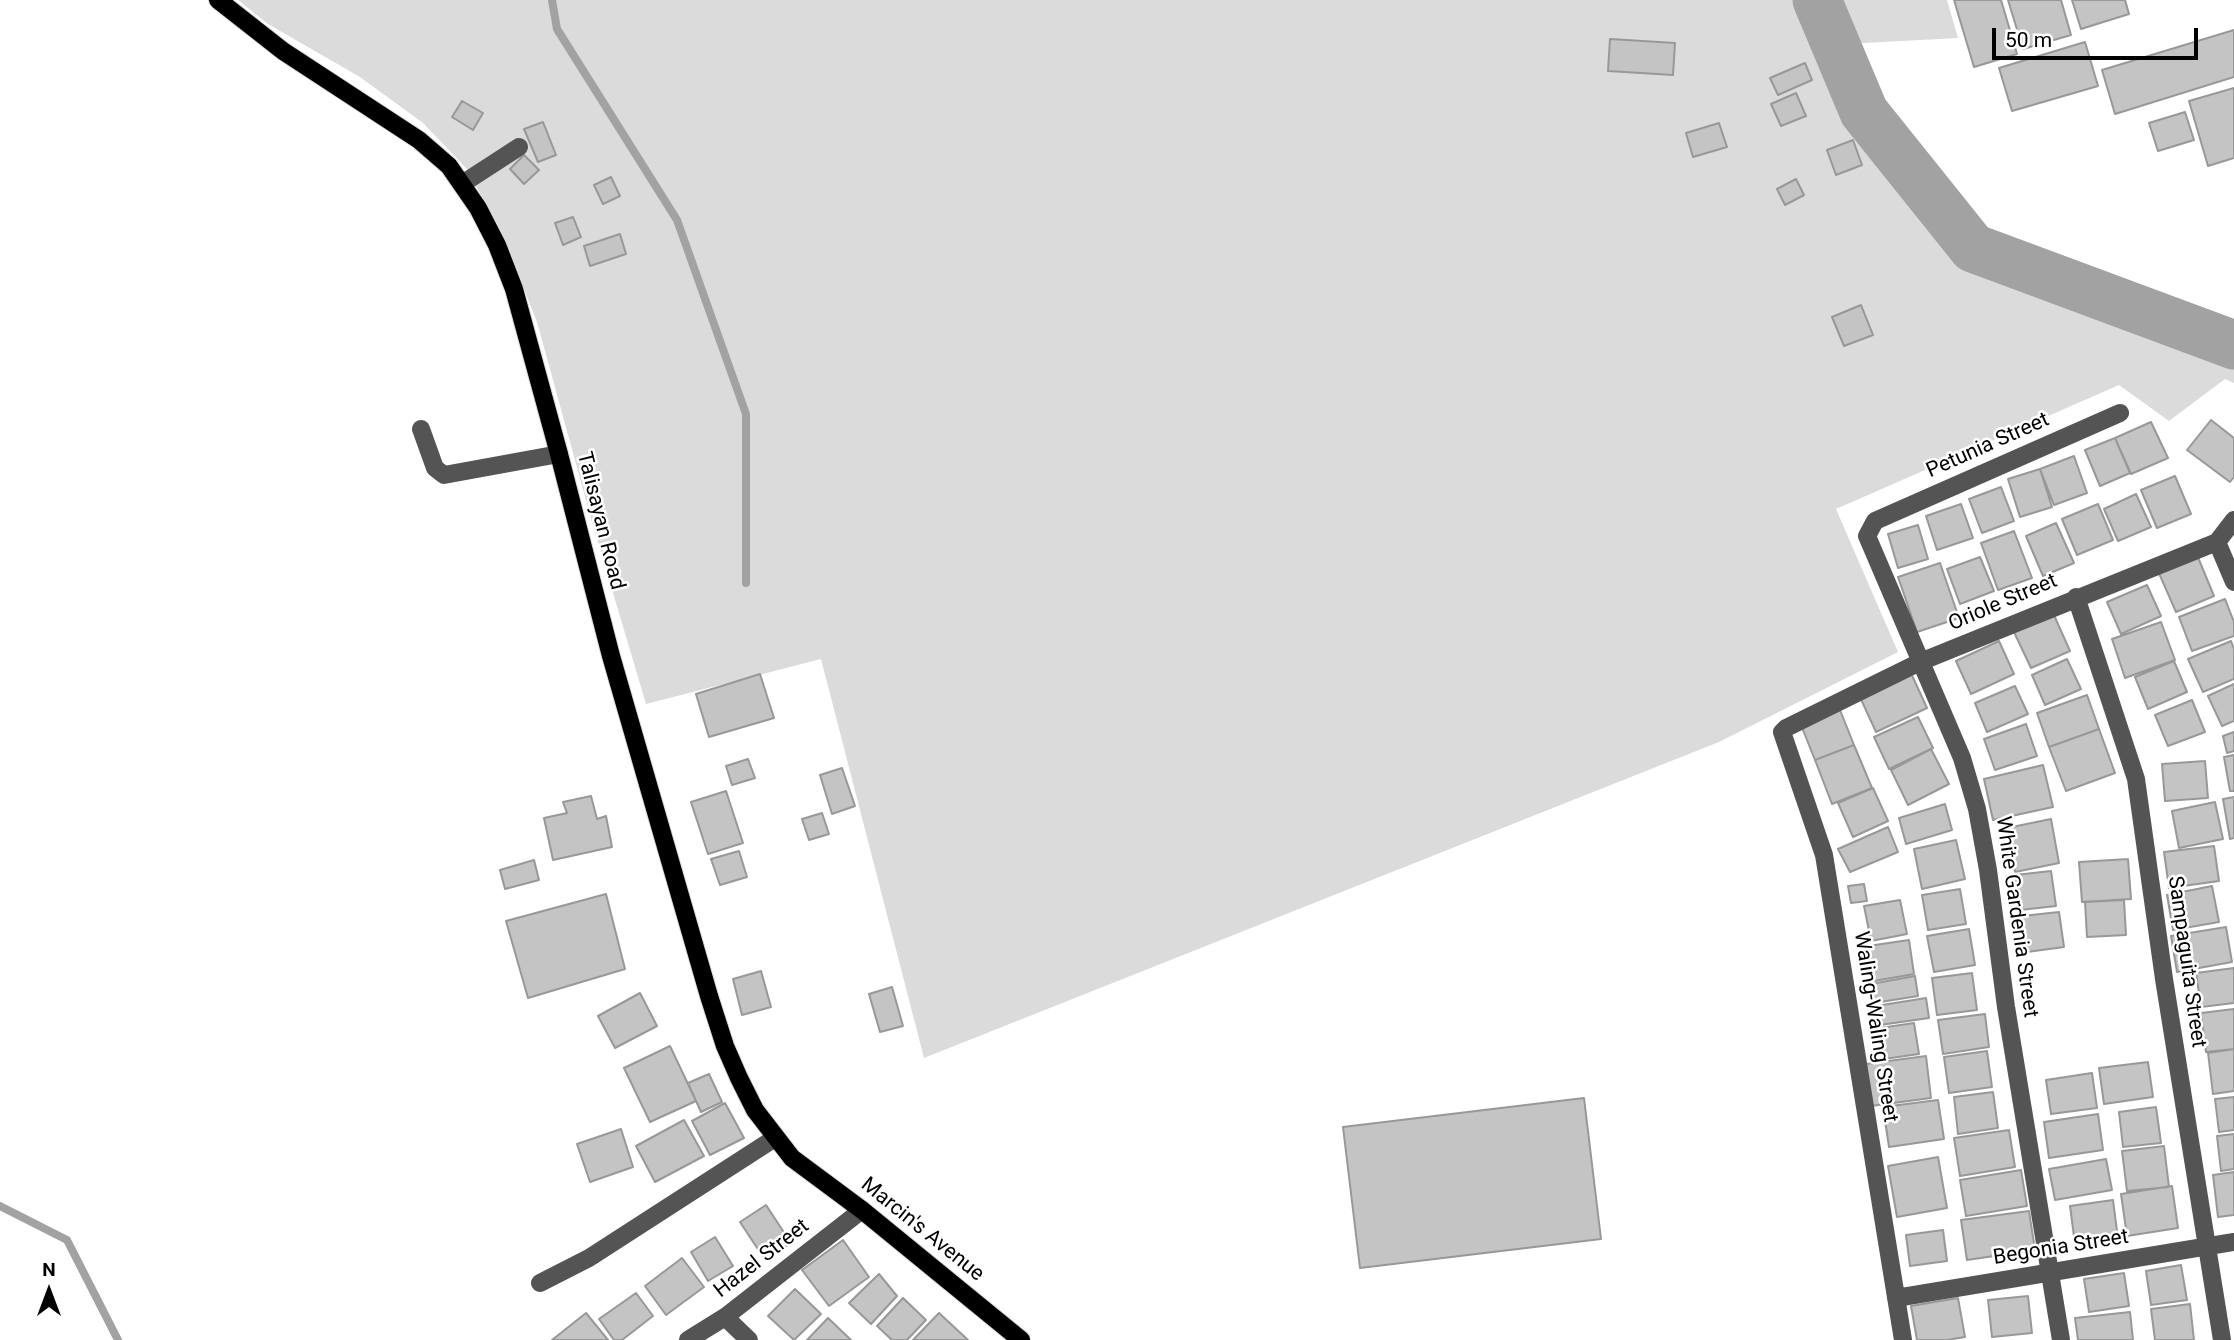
<!DOCTYPE html>
<html>
<head>
<meta charset="utf-8">
<style>
	body { margin:0 }
	#map { position:relative; width:2234px; height:1340px; overflow:hidden; background:#fff; font-family:Roboto,sans-serif }
	canvas { display:block }
	.north { position:absolute; left:14px; top:1256px; width:70px; height:70px; -webkit-text-stroke:5px #fff; paint-order:stroke; rotate:0deg; font-size:19px; font-weight:700; line-height:28px; text-align:center; color:#000 }
	.north::after { content:''; display:block; margin:auto; width:24px; height:32px; background:#000; clip-path:polygon(50% 0,100% 100%,50% 72%,0 100%) }
	.scale { position:absolute; left:1992px; top:28px; width:206px; height:32px; box-sizing:border-box; border:4px solid #000; border-top:0; padding-left:9px; font-size:21px; line-height:24px; white-space:nowrap; color:#000; -webkit-text-stroke:5px #fff; paint-order:stroke }
</style>
</head>
<body>
<div id="map">
<canvas width="2234" height="1340"></canvas>
<div class="north">N</div>
<div class="scale">50 m</div>
</div>
<script>
const c = document.querySelector('canvas').getContext('2d');
c.lineJoin = 'round';
function fillPath(path, color) {
  c.fillStyle = color;
  c.fill(path, 'evenodd');
}
function toPath(rows) {
  const path = new Path2D();
  for (const r of rows) {
    path.moveTo(r[0], r[1]);
    for (let i = 2; i < r.length; i += 2) path.lineTo(r[i], r[i + 1]);
  }
  return path;
}
function trace(path, color, width, dash) {
  c.strokeStyle = color;
  c.lineWidth = width;
  c.lineCap = dash ? 'butt' : 'round';
  c.setLineDash(dash || []);
  c.stroke(path);
}
function label(font, color, halo, rows, align = 'center') {
  c.font = font + ' Roboto,sans-serif';
  c.lineWidth = 5;
  c.setLineDash([]);
  c.textBaseline = 'middle';
  c.strokeStyle = halo;
  c.fillStyle = color;
  for (const [text, x, y, turn = 0] of rows) {
    c.save();
    c.translate(x, y);
    c.rotate((+turn || 0) * Math.PI / 180);
    c.textAlign = isNaN(turn) ? turn : align;
    if (halo) c.strokeText(text, 0, 0);
    c.fillText(text, 0, 0);
    c.restore();
  }
}
const green = toPath([
	[238,0,1808,0,1856,114,1972,253,2222,346,2234,330,2234,383,2225,379,2169,421,2119,385,1836,509,1898,652,1719,742,924,1058,821,659,646,704,592,522,537,322,501,231,466,168,423,123,360,77,268,24],
	[1827,0,1947,0,1958,38,1845,44]
]);
const stream = toPath([
	[552,0,557,29,677,220,746,414,746,583],
	[0,1206,67,1240,118,1340]
]);
const river = toPath([
	[1817,0,1864,112,1973,248,2234,345]
]);
const building = toPath([
	[1954,0,2001,0,2017,54,1974,67,1954,0],
	[2008,0,2061,0,2071,35,2023,49,2008,0],
	[2072,0,2125,0,2129,14,2081,29,2072,0],
	[2234,30,2234,77,2115,114,2102,70,2234,30],
	[1610,39,1675,43,1673,75,1608,71,1610,39],
	[2085,42,2098,86,2012,111,1999,68,2085,42],
	[1805,63,1812,80,1778,95,1770,78,1805,63],
	[2234,88,2234,158,2208,166,2189,101,2234,88],
	[1796,93,1806,116,1781,126,1771,104,1796,93],
	[462,101,483,113,473,130,452,117,462,101],
	[2185,112,2194,140,2158,151,2149,123,2185,112],
	[543,122,556,155,538,162,524,129,543,122],
	[1719,123,1727,147,1693,157,1686,133,1719,123],
	[1853,140,1862,165,1836,175,1827,150,1853,140],
	[524,155,539,170,524,184,510,169,524,155],
	[611,177,620,196,603,204,594,185,611,177],
	[1796,179,1804,195,1785,205,1777,189,1796,179],
	[573,217,581,237,563,245,555,223,573,217],
	[620,234,626,254,590,266,584,246,620,234],
	[1861,305,1873,335,1844,346,1832,317,1861,305],
	[2211,420,2234,438,2234,477,2230,482,2187,450,2211,420],
	[2151,422,2168,458,2131,474,2115,438,2151,422],
	[2115,438,2130,473,2100,486,2085,450,2115,438],
	[2074,456,2087,493,2054,505,2040,469,2074,456],
	[2040,469,2052,507,2020,517,2008,479,2040,469],
	[2175,476,2191,514,2157,528,2141,490,2175,476],
	[2001,487,2014,521,1982,533,1969,499,2001,487],
	[2136,494,2151,527,2118,541,2104,509,2136,494],
	[1961,504,1973,538,1937,550,1926,516,1961,504],
	[2098,504,2113,540,2077,555,2062,519,2098,504],
	[2056,523,2074,563,2043,576,2026,536,2056,523],
	[1918,525,1928,559,1898,568,1888,534,1918,525],
	[2014,531,2032,578,1998,590,1981,543,2014,531],
	[2197,555,2214,596,2176,612,2158,571,2197,555],
	[1980,557,1994,591,1960,604,1947,569,1980,557],
	[1940,563,1959,618,1917,632,1898,577,1940,563],
	[2147,585,2161,616,2121,634,2107,602,2147,585],
	[2225,599,2234,622,2234,636,2192,651,2179,617,2225,599],
	[2053,613,2070,651,2031,668,2013,630,2053,613],
	[2161,622,2175,660,2125,678,2112,639,2161,622],
	[1999,641,2014,674,1971,694,1956,661,1999,641],
	[2231,641,2234,649,2234,679,2203,692,2188,659,2231,641],
	[2067,659,2081,689,2045,705,2032,675,2067,659],
	[2174,661,2187,692,2148,709,2135,677,2174,661],
	[1910,671,1927,708,1876,732,1859,695,1910,671],
	[760,674,774,718,709,737,696,694,760,674],
	[2234,684,2234,721,2222,726,2208,696,2234,684],
	[2015,686,2028,714,1987,732,1975,703,2015,686],
	[2087,695,2099,729,2049,747,2037,713,2087,695],
	[2192,700,2205,732,2168,746,2155,715,2192,700],
	[1840,710,1854,745,1815,760,1801,725,1840,710],
	[1918,717,1933,748,1889,769,1874,737,1918,717],
	[2026,724,2037,756,1995,770,1984,739,2026,724],
	[2099,729,2115,773,2066,791,2049,747,2099,729],
	[2234,732,2234,751,2227,753,2223,736,2234,732],
	[1854,745,1872,788,1832,804,1815,760,1854,745],
	[1931,749,1949,784,1908,805,1891,770,1931,749],
	[2234,755,2234,791,2230,791,2224,757,2234,755],
	[748,759,755,778,732,785,726,766,748,759],
	[2205,761,2208,798,2165,801,2162,764,2205,761],
	[2043,765,2053,807,1993,820,1984,779,2043,765],
	[842,768,855,806,832,814,820,775,842,768],
	[1873,788,1888,821,1853,837,1838,803,1873,788],
	[726,791,743,843,708,854,691,802,726,791],
	[591,796,597,819,606,816,612,847,553,860,544,818,567,813,563,802,591,796],
	[2234,797,2234,838,2230,839,2223,799,2234,797],
	[2215,802,2223,839,2179,848,2172,811,2215,802],
	[1945,804,1952,830,1906,844,1899,818,1945,804],
	[822,813,829,834,809,840,802,819,822,813],
	[2051,819,2059,863,2015,872,2007,828,2051,819],
	[1888,827,1898,852,1850,872,1838,849,1888,827],
	[1956,840,1965,879,1922,889,1914,849,1956,840],
	[2214,846,2219,881,2169,888,2164,852,2214,846],
	[739,851,747,877,720,885,711,859,739,851],
	[2128,859,2131,899,2082,902,2079,862,2128,859],
	[534,860,539,880,505,889,500,870,534,860],
	[2051,871,2056,906,2020,910,2015,875,2051,871],
	[1864,884,1867,901,1851,903,1848,886,1864,884],
	[2212,886,2219,922,2173,930,2167,895,2212,886],
	[1960,889,1966,924,1928,930,1922,895,1960,889],
	[606,894,625,969,528,998,506,921,606,894],
	[1900,900,1907,934,1871,941,1864,906,1900,900],
	[2124,900,2126,935,2087,937,2085,902,2124,900],
	[2059,912,2064,947,2027,952,2022,916,2059,912],
	[2226,927,2232,962,2177,972,2171,936,2226,927],
	[1969,929,1975,965,1934,972,1927,936,1969,929],
	[1909,940,1914,974,1874,981,1868,946,1909,940],
	[2234,968,2234,1003,2201,1007,2196,973,2234,968],
	[761,971,771,1007,742,1015,733,979,761,971],
	[1972,973,1977,1010,1937,1015,1932,978,1972,973],
	[1915,976,1918,996,1874,1003,1871,984,1915,976],
	[892,987,903,1026,880,1032,869,994,892,987],
	[640,993,657,1026,615,1048,598,1016,640,993],
	[1926,998,1929,1018,1880,1025,1876,1006,1926,998],
	[2234,1009,2234,1049,2206,1052,2201,1013,2234,1009],
	[1985,1014,1989,1047,1943,1054,1938,1020,1985,1014],
	[1914,1023,1919,1054,1884,1059,1880,1028,1914,1023],
	[670,1046,696,1101,650,1122,624,1068,670,1046],
	[2234,1049,2234,1091,2213,1094,2208,1053,2234,1049],
	[1987,1051,1992,1087,1949,1093,1944,1057,1987,1051],
	[1926,1056,1931,1098,1871,1106,1866,1064,1926,1056],
	[2148,1062,2153,1097,2104,1104,2099,1068,2148,1062],
	[2092,1073,2097,1108,2051,1114,2046,1080,2092,1073],
	[709,1074,722,1102,701,1112,688,1083,709,1074],
	[1993,1092,1998,1128,1958,1134,1954,1097,1993,1092],
	[2234,1097,2234,1130,2219,1132,2215,1099,2234,1097],
	[1584,1098,1601,1239,1360,1268,1343,1127,1584,1098],
	[1938,1100,1944,1139,1889,1147,1883,1107,1938,1100],
	[725,1103,744,1138,710,1155,692,1121,725,1103],
	[2156,1107,2161,1143,2123,1147,2119,1112,2156,1107],
	[2098,1114,2103,1150,2049,1158,2044,1122,2098,1114],
	[684,1120,704,1156,655,1182,636,1146,684,1120],
	[621,1129,633,1167,590,1182,577,1144,621,1129],
	[2009,1130,2015,1167,1960,1176,1954,1138,2009,1130],
	[2234,1134,2234,1169,2221,1171,2217,1136,2234,1134],
	[2164,1146,2169,1187,2127,1191,2122,1151,2164,1146],
	[1938,1157,1947,1208,1897,1217,1888,1166,1938,1157],
	[2106,1159,2112,1190,2055,1200,2049,1169,2106,1159],
	[2021,1170,2027,1206,1966,1216,1960,1180,2021,1170],
	[2234,1172,2234,1215,2218,1217,2213,1175,2234,1172],
	[2172,1186,2178,1228,2127,1236,2121,1194,2172,1186],
	[2113,1200,2118,1239,2075,1244,2070,1206,2113,1200],
	[766,1205,791,1243,765,1260,740,1222,766,1205],
	[2029,1211,2035,1250,1967,1260,1961,1220,2029,1211],
	[1943,1230,1947,1261,1910,1266,1906,1235,1943,1230],
	[715,1237,733,1266,708,1281,691,1252,715,1237],
	[843,1240,869,1277,829,1306,802,1270,843,1240],
	[682,1258,704,1287,666,1315,645,1286,682,1258],
	[2181,1265,2187,1300,2151,1305,2146,1271,2181,1265],
	[2124,1273,2129,1306,2089,1312,2084,1279,2124,1273],
	[879,1274,897,1296,871,1324,849,1303,879,1274],
	[795,1289,821,1314,794,1340,768,1316,795,1289],
	[636,1293,653,1316,622,1340,614,1340,599,1319,636,1293],
	[2028,1296,2032,1333,1992,1337,1988,1300,2028,1296],
	[903,1298,926,1320,907,1340,892,1340,877,1326,903,1298],
	[1958,1298,1965,1337,1947,1340,1917,1340,1911,1306,1958,1298],
	[2190,1304,2194,1340,2155,1340,2151,1309,2190,1304],
	[2130,1312,2133,1340,2078,1340,2075,1318,2130,1312],
	[586,1313,608,1340,552,1340,586,1313],
	[939,1313,968,1340,913,1340,939,1313],
	[828,1318,851,1340,807,1340,828,1318]
]);
const minor = toPath([
	[462,184,519,147],
	[421,429,435,468,444,475,559,454],
	[2217,542,2234,582],
	[2076,597,2136,779,2164,979,2222,1340],
	[540,1283,589,1258,775,1138],
	[1896,1298,2234,1242],
	[725,1317,749,1340],
	[688,1340,725,1317,862,1210],
	[1903,1340,1824,855,1782,732,1786,728,1920,662,2217,542,2234,520],
	[2061,1340,2006,1007,1988,870,1977,809,1962,758,1867,536,1875,521,2120,413]
]);
const major = toPath([
	[218,0,283,51,419,140,449,166,478,208,497,245,514,289,559,454,611,656,709,996,725,1046,739,1078,755,1110,792,1158,862,1210,1021,1340]
]);
const streetNames = [
	["Petunia Street",1988,446,-24],
	["Talisayan Road",600,521,76],
	["Oriole Street",2003,603,-23],
	["White Gardenia Street",2016,917,82],
	["Sampaguita Street",2186,962,82],
	["Waling-Waling Street",1875,1027,81],
	["Marcin's Avenue",922,1230,39],
	["Begonia Street",2061,1248,-9],
	["Hazel Street",762,1259,-38]
];
fillPath(green, '#dbdbdb');
trace(stream, '#a2a2a2', 8);
trace(river, '#a2a2a2', 49);
fillPath(building, '#c4c4c4');
trace(building, '#989898', 2);
trace(major, '#dbdbdb', 20);
trace(minor, '#545454', 18);
trace(major, '#000', 18);
label('21px', '#000', '#fff', streetNames);
</script>
</body>
</html>
